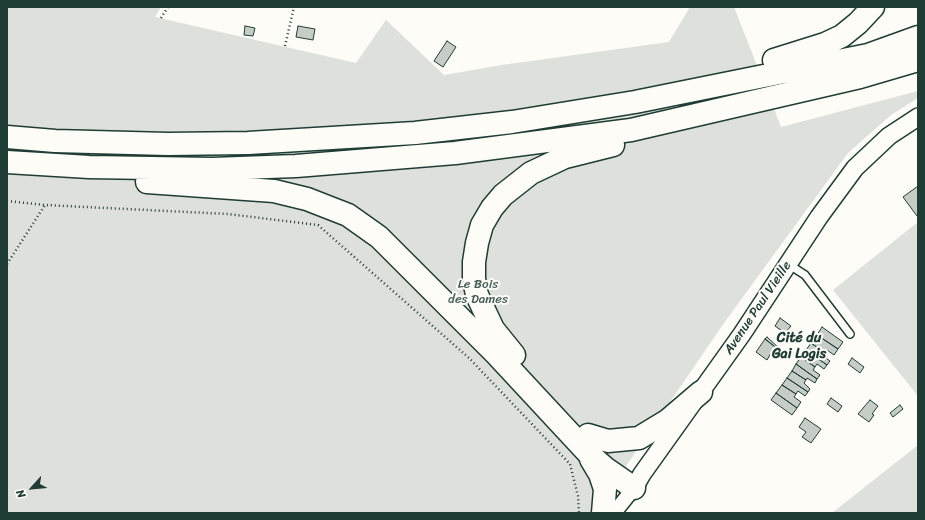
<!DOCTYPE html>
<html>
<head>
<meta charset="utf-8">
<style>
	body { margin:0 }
	#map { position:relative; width:925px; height:520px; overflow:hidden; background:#fdfcf7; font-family:Sriracha,sans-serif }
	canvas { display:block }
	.frame { position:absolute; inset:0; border:8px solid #1f3d34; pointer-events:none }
	.north { position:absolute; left:12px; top:468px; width:40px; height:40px; -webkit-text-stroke:3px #fdfcf7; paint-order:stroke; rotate:243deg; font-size:11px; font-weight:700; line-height:16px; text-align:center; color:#1f3d34 }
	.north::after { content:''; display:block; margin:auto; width:14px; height:18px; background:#1f3d34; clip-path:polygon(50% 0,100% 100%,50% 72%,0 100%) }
</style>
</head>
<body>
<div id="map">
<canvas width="925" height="520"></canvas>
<div class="frame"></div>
<div class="north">N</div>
</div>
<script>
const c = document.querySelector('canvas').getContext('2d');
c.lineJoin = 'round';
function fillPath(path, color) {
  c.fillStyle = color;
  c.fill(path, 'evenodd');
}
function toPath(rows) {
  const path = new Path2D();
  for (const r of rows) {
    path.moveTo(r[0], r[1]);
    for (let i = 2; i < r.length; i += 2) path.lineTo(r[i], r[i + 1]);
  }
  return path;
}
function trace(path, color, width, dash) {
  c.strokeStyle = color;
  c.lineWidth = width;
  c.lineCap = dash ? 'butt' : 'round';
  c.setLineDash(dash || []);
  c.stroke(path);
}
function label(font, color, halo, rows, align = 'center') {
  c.font = font + ' Sriracha,sans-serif';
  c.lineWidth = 4;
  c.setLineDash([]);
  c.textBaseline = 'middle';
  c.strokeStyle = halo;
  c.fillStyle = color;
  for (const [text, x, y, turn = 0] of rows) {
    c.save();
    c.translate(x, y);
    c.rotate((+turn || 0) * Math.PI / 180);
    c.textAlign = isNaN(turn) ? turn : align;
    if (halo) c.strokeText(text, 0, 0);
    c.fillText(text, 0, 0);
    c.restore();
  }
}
const green = toPath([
	[7,7,161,7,155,17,356,63,386,20,444,75,502,65,669,42,690,7,734,7,781,127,918,91,918,98,891,115,848,153,724,323,594,513,7,513],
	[918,222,918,396,833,290],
	[918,445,918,513,832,513]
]);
const building = toPath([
	[245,26,255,28,253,36,244,35,245,26],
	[298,26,315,29,313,40,296,37,298,26],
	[447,41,456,47,443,67,434,61,447,41],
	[918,186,918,215,917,216,903,197,918,186],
	[780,318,791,326,785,333,775,326,780,318],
	[822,327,843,342,838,349,817,335,822,327],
	[817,335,838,349,834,355,827,350,825,353,811,343,817,335],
	[767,337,780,349,779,350,765,339,767,337],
	[765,339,779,350,775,356,771,353,767,360,756,352,765,339],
	[811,343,825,353,823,356,830,361,827,365,806,350,811,343],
	[806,350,827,365,824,369,817,364,815,367,801,357,806,350],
	[801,357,815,367,813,370,820,375,817,379,796,364,801,357],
	[852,358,864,367,860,373,848,364,852,358],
	[796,364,817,379,815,383,807,378,806,380,792,371,796,364],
	[792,371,806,380,804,383,810,389,808,392,787,378,792,371],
	[787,378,808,392,805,396,798,391,796,394,782,385,787,378],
	[782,385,796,394,794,397,801,402,797,408,776,393,782,385],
	[776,393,797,408,792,415,771,400,776,393],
	[831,398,842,406,838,412,827,404,831,398],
	[870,400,878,406,872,414,874,415,869,422,858,414,870,400],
	[900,405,903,409,893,417,890,413,900,405],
	[805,418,821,429,811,443,802,437,806,432,799,427,805,418]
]);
const path = toPath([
	[161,18,168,7],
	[285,46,294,7],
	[7,201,45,205],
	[7,264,45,205,228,214,318,225,469,358,570,464,578,496,579,513]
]);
const service = toPath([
	[788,264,805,275,850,334]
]);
const minor = toPath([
	[614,513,634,488]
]);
const tertiary = toPath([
	[634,488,642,474,742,334,819,217,855,168,889,136,918,117]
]);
const trunk = toPath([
	[774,60,825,44,842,36,858,23,873,7],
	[7,137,55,141,168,144,248,143,415,133,512,122,635,102,868,55,918,37],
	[7,162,89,167,212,169,296,166,455,153,631,130,860,77,918,60],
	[147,182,274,191,307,199,348,215,379,237,497,355,589,454,605,468,634,488],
	[514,355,493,329,477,295,474,279,474,262,477,243,482,225,492,208,503,195,531,173,565,157,613,145],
	[588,435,608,441,639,438,667,421,701,392],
	[591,459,600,474,605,489,603,513]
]);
const parkNames = [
	["Le Bois",478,285],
	["des Dames",478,300]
];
const streetNames = [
	["Avenue Paul Vieille",758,308,-56]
];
const neighbourhoodNames = [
	["Cité du",799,338],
	["Gai Logis",799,354]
];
fillPath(green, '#dde0db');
fillPath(building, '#c6cdc7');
trace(building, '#1f3d34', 1);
trace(service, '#1f3d34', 10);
trace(minor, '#1f3d34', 17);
trace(tertiary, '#1f3d34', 20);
trace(trunk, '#1f3d34', 25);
trace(path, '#1f3d34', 2.5, [1, 3]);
trace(service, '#fdfcf7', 7);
trace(minor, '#fdfcf7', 14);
trace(tertiary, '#fdfcf7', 17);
trace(trunk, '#fdfcf7', 22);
label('13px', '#455e55', '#fdfcf7', parkNames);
label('13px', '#1f3d34', '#fdfcf7', streetNames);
label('bold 14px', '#1f3d34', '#fdfcf7', neighbourhoodNames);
</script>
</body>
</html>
